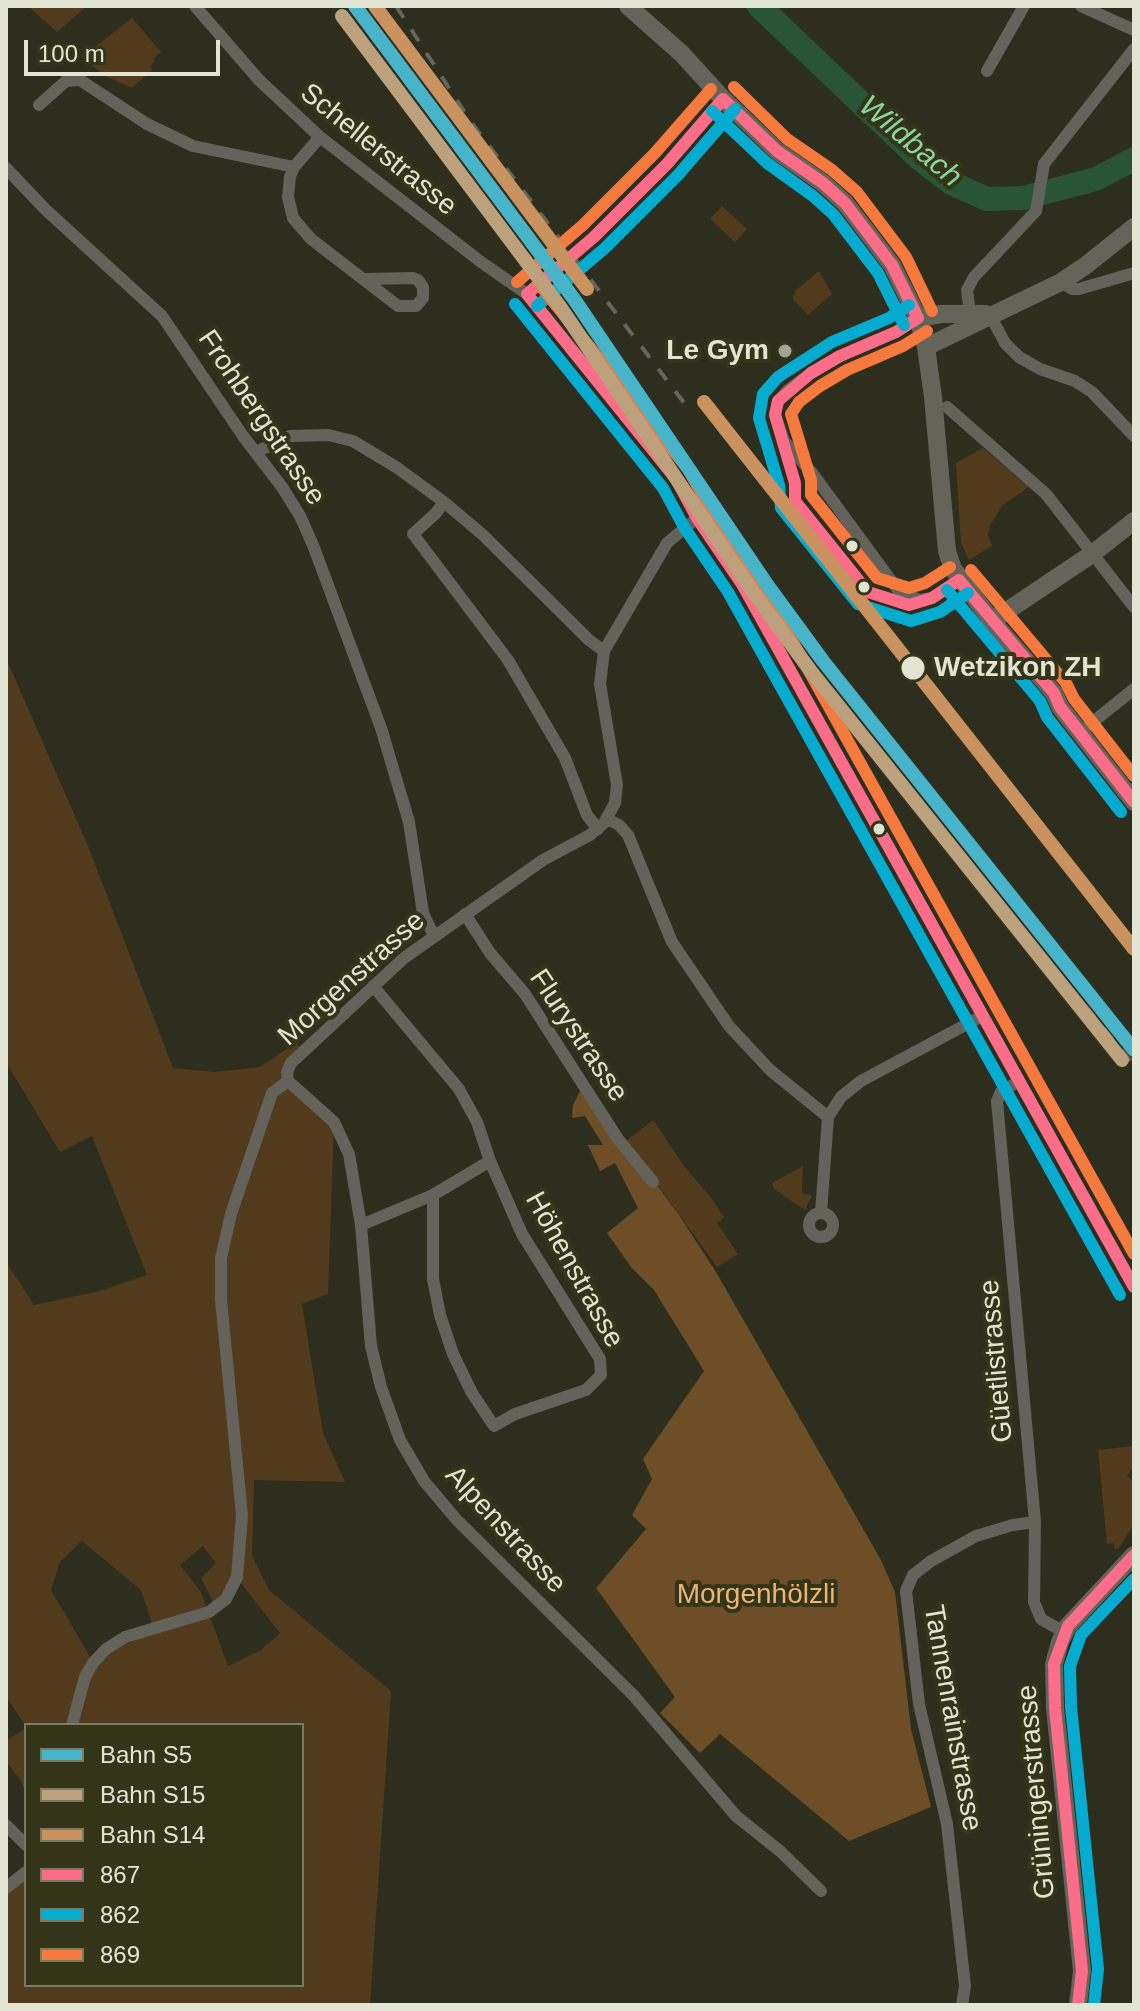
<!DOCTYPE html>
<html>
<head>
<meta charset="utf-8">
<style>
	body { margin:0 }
	#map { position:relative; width:1140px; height:2011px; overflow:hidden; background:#2d2e1e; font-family:Arial,sans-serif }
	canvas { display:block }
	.frame { position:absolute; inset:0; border:8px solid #e3e5d4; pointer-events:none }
	.legend { position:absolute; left:24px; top:1723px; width:280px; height:264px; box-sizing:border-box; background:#333418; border:2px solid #797b63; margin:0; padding:10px 14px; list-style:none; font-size:24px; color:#e3e5d4 }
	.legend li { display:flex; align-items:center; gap:16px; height:40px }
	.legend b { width:40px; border:2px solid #797b63 }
	.scale { position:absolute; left:24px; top:40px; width:196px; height:36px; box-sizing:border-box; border:4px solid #e3e5d4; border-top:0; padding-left:10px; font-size:24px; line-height:28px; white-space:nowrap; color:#e3e5d4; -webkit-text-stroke:6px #333418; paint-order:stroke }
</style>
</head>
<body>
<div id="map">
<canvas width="1140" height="2011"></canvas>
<div class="frame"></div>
<ul class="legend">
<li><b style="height:10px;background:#48b4ca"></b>Bahn S5</li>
<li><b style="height:10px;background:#bda07c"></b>Bahn S15</li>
<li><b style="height:10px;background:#ca925e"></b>Bahn S14</li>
<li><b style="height:10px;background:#fb6d88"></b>867</li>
<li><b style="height:10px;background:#06acd0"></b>862</li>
<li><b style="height:10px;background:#f6793e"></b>869</li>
</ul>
<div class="scale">100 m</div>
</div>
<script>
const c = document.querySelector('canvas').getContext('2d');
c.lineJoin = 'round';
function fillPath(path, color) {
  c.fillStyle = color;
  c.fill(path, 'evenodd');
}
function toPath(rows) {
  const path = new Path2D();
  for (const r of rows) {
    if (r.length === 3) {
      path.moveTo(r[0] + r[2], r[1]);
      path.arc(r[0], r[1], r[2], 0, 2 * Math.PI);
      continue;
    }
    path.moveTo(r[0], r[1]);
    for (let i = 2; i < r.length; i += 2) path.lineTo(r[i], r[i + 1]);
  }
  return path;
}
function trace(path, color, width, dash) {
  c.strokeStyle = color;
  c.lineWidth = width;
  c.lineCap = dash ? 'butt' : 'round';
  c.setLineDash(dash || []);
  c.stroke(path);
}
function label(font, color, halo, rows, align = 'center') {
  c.font = font + ' Arial,sans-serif';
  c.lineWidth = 8;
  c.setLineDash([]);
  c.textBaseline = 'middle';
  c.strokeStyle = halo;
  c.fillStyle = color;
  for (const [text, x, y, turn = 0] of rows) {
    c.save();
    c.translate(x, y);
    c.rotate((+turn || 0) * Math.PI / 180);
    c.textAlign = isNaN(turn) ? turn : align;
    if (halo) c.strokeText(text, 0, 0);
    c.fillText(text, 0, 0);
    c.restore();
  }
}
const green = toPath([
	[28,6,87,6,57,32],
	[132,18,161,52,153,59,155,61,150,66,152,70,132,88,105,76,82,57],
	[722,206,747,229,735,242,710,219],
	[819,271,832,294,808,315,792,298,796,293,795,291],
	[983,448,1029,487,1003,505,990,525,988,535,992,546,969,560,961,543,956,463],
	[6,658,88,846,173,1068,214,1072,260,1067,297,1042,302,1053,287,1072,334,1122,328,1294,302,1304,323,1433,345,1482,254,1480,252,1556,269,1590,391,1691,370,2005,6,2005,6,1888,26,1871,26,1985,302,1985,302,1725,26,1726,6,1697,6,1262,34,1305,100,1291,147,1275,92,1136,60,1152,9,1067,6,1068],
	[82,1541,141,1590,153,1627,93,1662,51,1590,60,1562],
	[203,1546,216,1563,201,1578,216,1608,237,1578,280,1633,261,1650,228,1666,201,1592,180,1565],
	[653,1120,684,1166,713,1200,724,1218,717,1223,738,1254,717,1267,626,1141],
	[803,1166,802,1193,812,1196,805,1210,774,1189,772,1183],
	[1134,1446,1134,1468,1127,1475,1134,1483,1134,1524,1119,1548,1114,1549,1114,1543,1107,1544,1098,1450],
	[26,1728,26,1794,21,1781,6,1761,6,1741]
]);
const forest = toPath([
	[583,1085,679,1215,716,1272,881,1560,895,1592,911,1729,931,1807,849,1841,720,1734,700,1753,660,1713,675,1697,596,1588,646,1529,632,1515,652,1479,643,1459,704,1371,654,1290,631,1267,607,1233,638,1208,615,1163,600,1171,588,1145,603,1145,585,1116,572,1118,573,1105]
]);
const river = toPath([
	[759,6,919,158,951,183,987,199,1023,198,1096,179,1134,159]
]);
const streetTunnel = toPath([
	[549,276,594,237]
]);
const street = toPath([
	[195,6,259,80,320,137,481,262,527,294,676,479,697,518,742,584,1134,1287],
	[1081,6,1134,30],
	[987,71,1024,6],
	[39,105,66,81,80,80,147,124,193,146,294,167],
	[320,137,294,167,290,177,288,197,293,218,311,239,398,306,416,306,423,298,423,287,418,280,413,278,367,279],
	[6,168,46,210,162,316,243,436,282,487,300,516,313,545,381,728,409,822,423,913,434,936],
	[594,237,667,164,723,99],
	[1061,282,1072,289,1079,289,1134,273],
	[527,294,549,276],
	[970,314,967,290,974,277,1036,211,1044,164,1134,49],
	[991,317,1005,343,1019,357,1040,369,1075,381,1092,392,1134,436],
	[918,318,896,332,840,356,811,373,788,390,778,401,775,415,784,441,813,474,898,590,919,600,932,598,959,580],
	[947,407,1046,494,1134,607],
	[256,452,290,436,328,435,353,441,396,467,444,502,483,535,589,640,604,651],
	[444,502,436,513,413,534,508,660,565,758,587,815,598,829],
	[1088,726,1134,689],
	[607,819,619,825,628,835,672,942,729,1026,770,1070,828,1117],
	[465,914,490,953,525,994,618,1139,653,1182],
	[373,986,459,1089,477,1122,490,1161,522,1234,600,1359,601,1375,586,1390,515,1414,494,1426,472,1393,453,1354,440,1315,433,1279,433,1195],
	[288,1081,334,1122,349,1154,361,1225,371,1346,381,1387,400,1440,424,1481,456,1519,634,1696,736,1816,780,1851,821,1891],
	[288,1081,287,1072,291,1063,404,958,543,860,590,835,604,823,615,803,617,785,600,684,604,651,667,543,697,518],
	[1019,1081,1001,1092,997,1101,1035,1522,1034,1602,1041,1619,1064,1632],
	[821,1213,828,1117,841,1097,861,1081,982,1016],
	[821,1225,12],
	[361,1225,433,1195,490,1161],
	[72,1725,85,1677,93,1663,106,1649,125,1637,209,1612,226,1599,237,1577,242,1515,221,1300,221,1258,231,1214,272,1093,288,1081],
	[6,1825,26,1845],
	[6,1888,26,1872],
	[962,2005,965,1986,947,1824,919,1704,906,1591,913,1575,931,1561,976,1536,1013,1525,1035,1522]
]);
const secondary = toPath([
	[628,6,682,54,723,99,777,151,823,183,845,203,892,265,918,318,926,347,933,397,947,551,953,569,992,621,1054,693,1060,707,1134,802],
	[918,318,942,314,986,314],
	[926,347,1061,282,1085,266,1134,227],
	[992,621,1092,554,1134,521],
	[1078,2005,1082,1971,1055,1708,1054,1664,1060,1642,1068,1626,1134,1555]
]);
const rail = toPath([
	[396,6,471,122,691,412],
	[890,769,1134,1065]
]);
const bus1 = toPath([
	[723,99,777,151,823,183,845,203,892,265,918,318],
	[527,294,676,479,697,518,742,584,1134,1287],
	[527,294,594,237,667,164,723,99],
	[918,318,896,332,840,356,811,373,778,401,775,415,795,483,795,501,868,592,909,605,932,598,959,580],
	[959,580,1054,693,1060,707,1134,802],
	[1078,2005,1082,1971,1055,1708,1054,1664,1068,1626,1134,1555]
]);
const bus2 = toPath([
	[712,111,767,163,813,196,833,214,878,273,904,325],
	[515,304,663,488,684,527,728,592,1120,1295],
	[909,305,889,318,832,342,778,377,763,394,759,418,779,485,781,508,858,604,911,621,940,612,968,593],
	[537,306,605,248,678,175,735,109],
	[947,590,1040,701,1047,717,1121,812],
	[1094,2005,1098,1969,1071,1707,1070,1666,1081,1635,1134,1579]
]);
const bus3 = toPath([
	[734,87,787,139,832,170,857,192,906,257,932,311],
	[517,282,583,225,655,153,711,89],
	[539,284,688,469,711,510,756,576,1134,1254],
	[927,331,903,346,847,370,820,386,799,402,791,414,811,480,811,495,877,578,909,588,925,583,950,567],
	[971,570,1066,683,1074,699,1134,776]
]);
const rail1 = toPath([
	[355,6,574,299,768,586,823,661,1134,1050]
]);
const rail2 = toPath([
	[342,16,561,308,755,595,810,670,1122,1060]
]);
const rail3 = toPath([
	[375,6,587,289],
	[704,402,1134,949]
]);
const markers = [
	[785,351,8,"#a3a594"],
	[852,546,7,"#e3e5d4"],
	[864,587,7,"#e3e5d4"],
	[913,668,13,"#e3e5d4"],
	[879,829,7,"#e3e5d4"]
];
const streetNames = [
	["Schellerstrasse",378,150,39],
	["Frohbergstrasse",261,418,56],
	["Morgenstrasse",352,979,-42],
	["Flurystrasse",578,1036,56],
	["Höhenstrasse",574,1270,61],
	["Güetlistrasse",997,1361,-95],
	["Alpenstrasse",505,1530,47],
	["Tannenrainstrasse",952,1718,80],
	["Grüningerstrasse",1037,1792,-95]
];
const poiNames = [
	["Le Gym",769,351]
];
const stopNames = [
	["Wetzikon ZH",934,668]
];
const parkNames = [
	["Morgenhölzli",756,1595]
];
const waterNames = [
	["Wildbach",910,142,40]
];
fillPath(green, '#523b1d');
fillPath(forest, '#6d4e26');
trace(river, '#295536', 24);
trace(streetTunnel, '#484939', 12, [12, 6]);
trace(street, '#63635b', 12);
trace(secondary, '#64645a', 18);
trace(rail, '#64655b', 4, [14, 14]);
trace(bus1, '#fb6d88', 12);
trace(bus2, '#06acd0', 12);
trace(bus3, '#f6793e', 12);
trace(rail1, '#48b4ca', 14);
trace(rail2, '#bda07c', 14);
trace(rail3, '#ca925e', 14);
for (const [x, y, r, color] of markers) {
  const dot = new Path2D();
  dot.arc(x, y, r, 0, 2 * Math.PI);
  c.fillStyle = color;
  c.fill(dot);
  trace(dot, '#333418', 3);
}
label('28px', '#e3e5d4', '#333418', streetNames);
label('bold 28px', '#e3e5d4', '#333418', poiNames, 'right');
label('bold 28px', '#e3e5d4', '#333418', stopNames, 'left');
label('28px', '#eeb472', '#333418', parkNames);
label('italic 30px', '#8bd59f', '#333418', waterNames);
</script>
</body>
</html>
